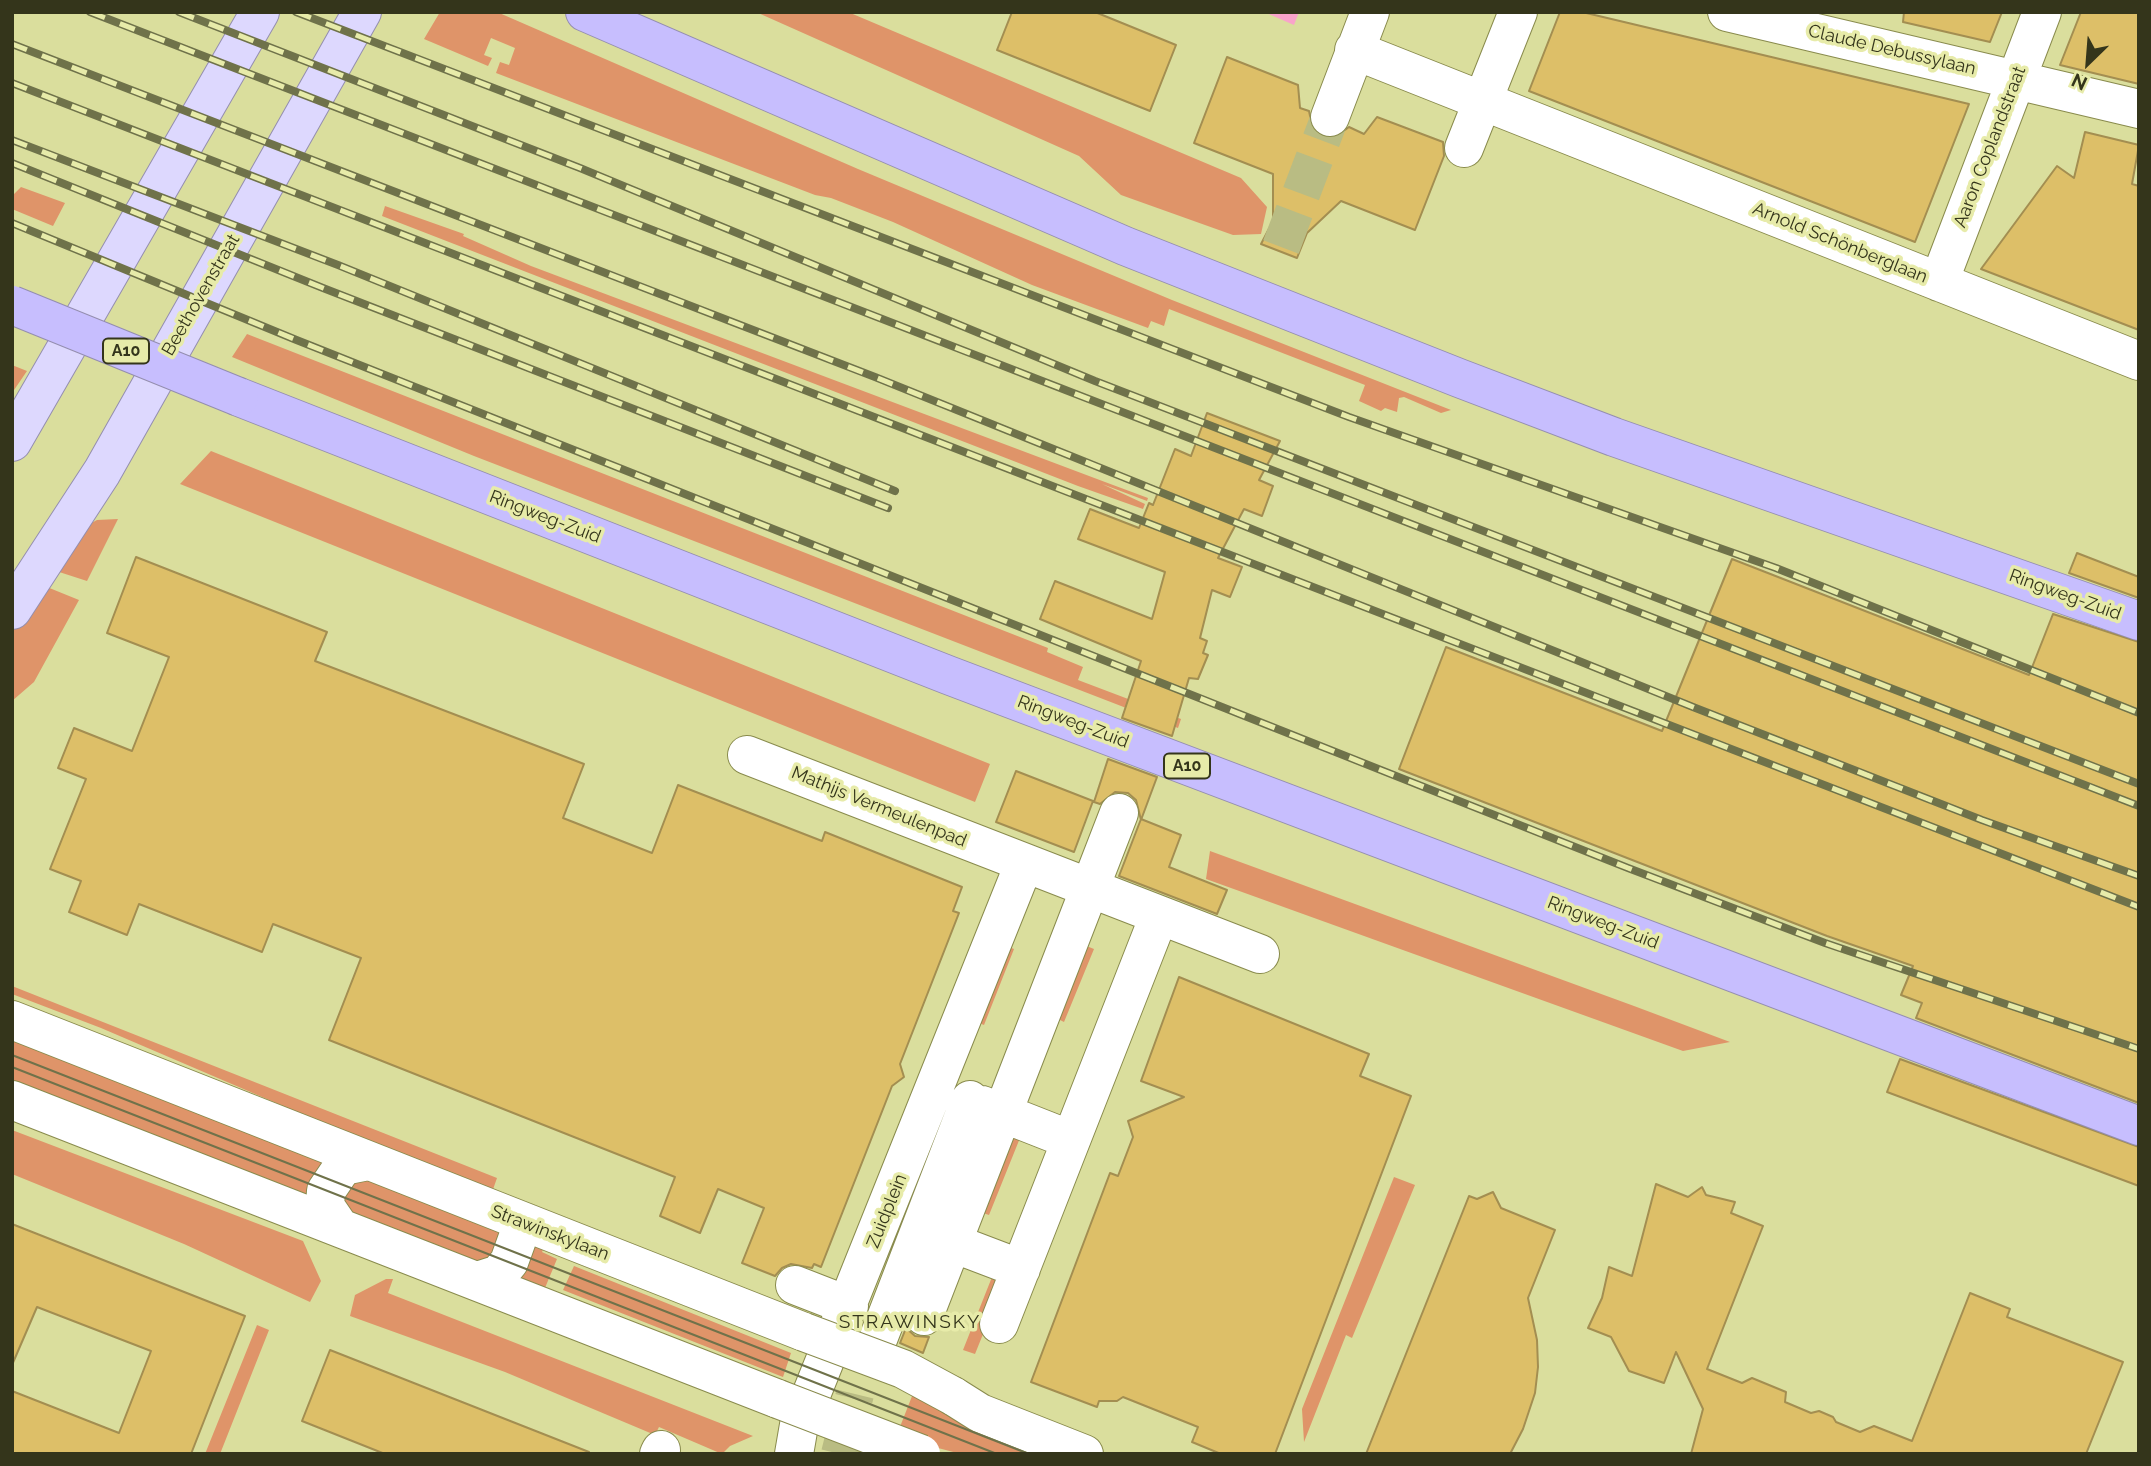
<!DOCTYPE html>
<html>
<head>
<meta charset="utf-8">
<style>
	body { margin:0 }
	#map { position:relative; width:2151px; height:1466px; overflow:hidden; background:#dade9d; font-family:Raleway,sans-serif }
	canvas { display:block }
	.frame { position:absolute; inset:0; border:14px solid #34351b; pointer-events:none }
	.north { position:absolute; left:2053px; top:28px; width:70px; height:70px; -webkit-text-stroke:5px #e7eba9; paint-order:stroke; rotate:205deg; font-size:19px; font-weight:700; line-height:28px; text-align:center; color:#34351b }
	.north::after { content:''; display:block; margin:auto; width:24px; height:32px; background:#34351b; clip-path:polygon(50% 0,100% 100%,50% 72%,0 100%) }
</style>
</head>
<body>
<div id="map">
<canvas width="2151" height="1466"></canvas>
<div class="frame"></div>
<div class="north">N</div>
</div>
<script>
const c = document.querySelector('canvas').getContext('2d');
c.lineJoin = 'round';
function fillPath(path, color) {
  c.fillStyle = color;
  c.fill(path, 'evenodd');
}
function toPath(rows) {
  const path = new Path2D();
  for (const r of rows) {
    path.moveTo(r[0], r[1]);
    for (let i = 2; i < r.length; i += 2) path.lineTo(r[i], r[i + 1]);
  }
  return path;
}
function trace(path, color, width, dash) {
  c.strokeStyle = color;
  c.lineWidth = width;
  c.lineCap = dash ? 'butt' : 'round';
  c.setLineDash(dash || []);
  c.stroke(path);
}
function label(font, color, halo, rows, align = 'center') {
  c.font = font + ' Raleway,sans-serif';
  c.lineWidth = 7;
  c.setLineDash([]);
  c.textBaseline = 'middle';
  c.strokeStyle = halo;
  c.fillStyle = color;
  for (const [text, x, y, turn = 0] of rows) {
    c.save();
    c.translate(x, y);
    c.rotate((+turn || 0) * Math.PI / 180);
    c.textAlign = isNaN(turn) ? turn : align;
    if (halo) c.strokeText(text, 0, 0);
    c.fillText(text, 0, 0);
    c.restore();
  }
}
const green = toPath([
	[440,12,497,12,858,169,1172,300,1451,410,1441,413,1404,397,1399,398,1397,412,1385,408,1381,411,1359,401,1365,385,1169,309,1164,326,1151,321,1148,328,1032,285,893,222,831,198,815,195,496,73,500,62,509,65,515,48,491,38,484,55,492,58,488,66,424,39],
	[756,12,848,12,1241,178,1267,207,1261,234,1233,235,1121,195,1079,156],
	[21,187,65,203,53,226,12,209,12,196],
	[385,206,464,234,463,236,531,266,1105,482,1148,498,1147,501,1102,484,1145,504,1143,509,1078,486,382,216],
	[247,334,1048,648,1047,652,1083,667,1078,680,1181,719,1178,728,474,456,232,357],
	[12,365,27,371,12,393],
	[211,451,990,764,975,802,180,484],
	[118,519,87,581,53,570,86,526,97,520],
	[42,585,79,600,34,682,12,701,12,625],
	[1210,851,1634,1006,1730,1042,1683,1051,1206,879],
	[1004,945,1014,949,984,1025,974,1021],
	[1084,945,1094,949,1064,1022,1054,1017],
	[12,986,497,1178,491,1195,101,1028,12,994],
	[12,1032,504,1227,492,1267,12,1092],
	[12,1130,303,1241,321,1281,310,1302,184,1244,12,1174],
	[1009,1133,1020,1138,989,1215,977,1211],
	[1394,1177,1415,1185,1352,1338,1346,1335,1304,1442,1302,1409],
	[548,1238,542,1252,557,1259,540,1300,512,1284,537,1242],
	[574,1266,791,1353,783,1377,563,1290],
	[994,1272,1006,1277,975,1354,963,1350],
	[386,1279,393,1279,388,1293,753,1436,730,1446,722,1454,659,1427,655,1435,505,1372,350,1316,355,1295],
	[257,1325,269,1330,220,1454,205,1454],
	[916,1386,1050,1454,961,1454,896,1437]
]);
const water = toPath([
	[1264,12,1299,12,1294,25]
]);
const building = toPath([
	[1012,12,1095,12,1176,45,1150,111,997,50,1012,12],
	[1560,12,1582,12,1969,104,1915,242,1529,91,1560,12],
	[1904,12,2002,12,1990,42,1903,22,1904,12],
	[2081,12,2139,12,2139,84,2060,65,2081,12],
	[1227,57,1298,85,1300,108,1309,111,1313,130,1322,137,1334,138,1349,127,1364,134,1377,117,1443,142,1444,156,1415,230,1341,201,1307,233,1297,258,1261,244,1273,221,1273,174,1194,143,1227,57],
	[2085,132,2139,145,2132,184,2139,186,2139,330,1981,269,2057,166,2074,178,2085,132],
	[1207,413,1280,441,1259,480,1273,486,1262,516,1244,509,1218,558,1242,567,1230,597,1212,590,1200,638,1207,641,1203,653,1208,655,1198,679,1189,678,1172,736,1122,718,1141,661,1040,619,1055,581,1152,619,1165,572,1078,539,1090,509,1139,528,1149,503,1153,505,1175,449,1191,456,1207,413],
	[2077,553,2139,577,2139,598,2069,573,2077,553],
	[136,557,327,632,315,661,584,764,563,818,652,853,678,785,822,841,825,832,962,887,953,911,959,913,900,1064,904,1077,892,1086,821,1267,814,1264,812,1268,791,1264,782,1268,775,1276,742,1263,764,1208,718,1189,700,1233,660,1216,675,1177,329,1040,361,958,273,924,262,952,139,904,127,935,69,912,81,881,50,869,86,779,58,768,74,728,132,751,169,657,107,633,136,557],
	[1732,559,2029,675,2053,614,2139,642,2139,1103,1916,1018,1922,1003,1901,995,1913,966,1827,936,1399,769,1446,647,1662,731,1732,559],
	[1108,759,1157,777,1141,820,1136,800,1128,793,1115,792,1100,804,1094,802,1108,759],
	[1016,771,1093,801,1074,852,996,822,1016,771],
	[1141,819,1181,835,1169,867,1227,890,1217,914,1119,876,1141,819],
	[1179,977,1369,1054,1360,1076,1411,1096,1275,1454,1221,1454,1192,1442,1198,1427,1123,1397,1117,1401,1099,1401,1097,1407,1031,1382,1110,1173,1118,1176,1133,1137,1128,1121,1184,1097,1141,1081,1179,977],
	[1900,1059,2139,1147,2139,1186,1887,1092,1900,1059],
	[1656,1184,1688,1197,1702,1187,1706,1195,1735,1202,1731,1213,1763,1226,1707,1369,1742,1383,1752,1378,1786,1392,1785,1402,1811,1413,1819,1411,1833,1417,1836,1422,1860,1432,1874,1426,1912,1441,1970,1293,2010,1309,2007,1317,2123,1362,2086,1454,1691,1454,1703,1409,1676,1352,1664,1383,1629,1371,1611,1337,1588,1328,1602,1298,1609,1267,1632,1276,1656,1184],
	[1493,1192,1501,1208,1555,1230,1528,1298,1537,1340,1538,1367,1535,1393,1523,1429,1510,1454,1366,1454,1469,1196,1477,1199,1493,1192],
	[12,1224,245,1316,191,1454,12,1454,12,1391,119,1433,151,1351,37,1307,12,1365,12,1224],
	[906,1328,915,1336,929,1337,923,1353,900,1343,906,1328],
	[330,1350,589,1452,589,1454,385,1454,302,1421,330,1350]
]);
const minorTunnel = toPath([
	[1281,247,1330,117],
	[840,1454,855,1394]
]);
const minor = toPath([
	[1727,12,2139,109],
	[1354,50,2139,361],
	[1330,117,1370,12],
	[1464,148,1518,12],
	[1939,282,2042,12],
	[747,755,1260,954],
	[12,1020,804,1332],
	[12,1100,778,1399],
	[982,1105,1071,1140],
	[340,1228,325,1206,326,1191,343,1166,368,1161],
	[929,1234,1021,1269],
	[477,1281,499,1274,509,1262,523,1223],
	[795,1285,849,1306],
	[924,1316,1119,813],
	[999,1324,1159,916],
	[873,1352,970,1100],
	[953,1396,980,1413,1084,1454],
	[659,1454,661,1450],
	[794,1454,799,1425,1024,864]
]);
const major = toPath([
	[12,442,260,12],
	[12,610,102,472,362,12]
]);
const highway = toPath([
	[585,12,1125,246,1459,378,1614,437,2139,621],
	[239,397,948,675,2139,1126]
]);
const tram = toPath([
	[12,1055,1029,1454],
	[12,1067,997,1454]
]);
const rail = toPath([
	[90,12,2139,806],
	[179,12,580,168,1095,381,2139,784],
	[296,12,1349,417,1776,568,2139,713],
	[12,44,875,377,1693,707,1982,820,2139,876],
	[12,83,2139,907],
	[12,140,338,265,895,491],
	[12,163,323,288,888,508],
	[12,223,294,339,1628,868,1825,943,2139,1049]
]);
const minorBridge = toPath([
	[804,1332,903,1369,953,1396],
	[778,1399,921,1454]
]);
const highwayBridge = toPath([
	[12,305,239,397]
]);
const shields = [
	[126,351,46],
	[1187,766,46]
];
const shieldNames = [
	["A10",126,351],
	["A10",1187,766]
];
const streetNames = [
	["Claude Debussylaan",1892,50,13],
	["Aaron Coplandstraat",1990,147,-69],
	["Arnold Schönberglaan",1840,243,22],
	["Beethovenstraat",201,295,-60],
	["Ringweg-Zuid",545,517,21],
	["Ringweg-Zuid",2065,595,20],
	["Ringweg-Zuid",1073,722,21],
	["Mathijs Vermeulenpad",879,807,22],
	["Ringweg-Zuid",1603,923,21],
	["Zuidplein",887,1211,-68],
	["Strawinskylaan",550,1233,21]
];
const neighbourhoodNames = [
	["STRAWINSKY",910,1322]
];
fillPath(green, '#df9469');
fillPath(water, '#f9a3ca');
fillPath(building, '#ddbf68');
trace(building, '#a38e51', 2);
trace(minorTunnel, '#b9bc83', 38, [38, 19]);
trace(minor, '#898b4d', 40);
trace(major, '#948eaf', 40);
trace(highway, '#948eaf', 40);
trace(minor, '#fff', 38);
trace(major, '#ddd8fe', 38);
trace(highway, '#c7befe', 38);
trace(tram, '#6f724a', 2);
trace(rail, '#6f724a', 8);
trace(rail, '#e7eba9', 5, [16]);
trace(minorBridge, '#898b4d', 40, []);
trace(highwayBridge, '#948eaf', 40, []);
trace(minorBridge, '#fff', 38);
trace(highwayBridge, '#c7befe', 38);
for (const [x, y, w] of shields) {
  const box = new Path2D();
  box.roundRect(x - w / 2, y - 12.5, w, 25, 5);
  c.fillStyle = '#e7eba9';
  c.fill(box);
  trace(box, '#34351b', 2);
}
label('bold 16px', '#34351b', null, shieldNames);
label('18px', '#34351b', '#e7eba9', streetNames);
c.letterSpacing = '2px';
label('19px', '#34351b', '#e7eba9', neighbourhoodNames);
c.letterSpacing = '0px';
</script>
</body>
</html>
